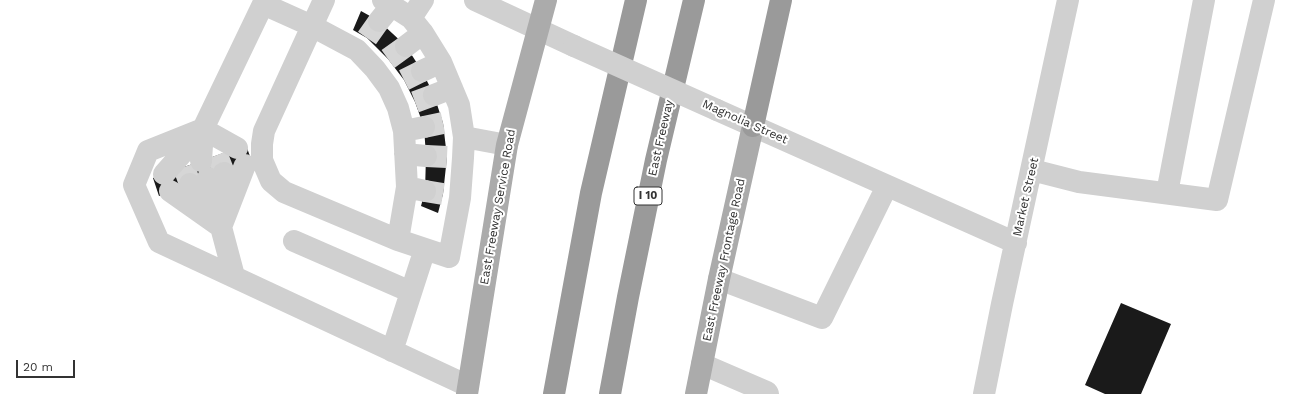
<!DOCTYPE html>
<html>
<head>
<meta charset="utf-8">
<style>
	body { margin:0 }
	#map { position:relative; width:1298px; height:394px; overflow:hidden; background:#fff; font-family:"Work Sans",sans-serif }
	canvas { display:block }
	.scale { position:absolute; left:16px; top:360px; width:59px; height:18px; box-sizing:border-box; border:2px solid #333; border-top:0; padding-left:5px; font-size:12px; line-height:14px; white-space:nowrap; color:#333; -webkit-text-stroke:3px #fff; paint-order:stroke }
</style>
</head>
<body>
<div id="map">
<canvas width="1298" height="394"></canvas>
<div class="scale">20 m</div>
</div>
<script>
const c = document.querySelector('canvas').getContext('2d');
c.lineJoin = 'round';
function fillPath(path, color) {
  c.fillStyle = color;
  c.fill(path, 'evenodd');
}
function toPath(rows) {
  const path = new Path2D();
  for (const r of rows) {
    path.moveTo(r[0], r[1]);
    for (let i = 2; i < r.length; i += 2) path.lineTo(r[i], r[i + 1]);
  }
  return path;
}
function trace(path, color, width, dash) {
  c.strokeStyle = color;
  c.lineWidth = width;
  c.lineCap = dash ? 'butt' : 'round';
  c.setLineDash(dash || []);
  c.stroke(path);
}
function label(font, color, halo, rows, align = 'center') {
  c.font = font + ' "Work Sans",sans-serif';
  c.lineWidth = 4;
  c.setLineDash([]);
  c.textBaseline = 'middle';
  c.strokeStyle = halo;
  c.fillStyle = color;
  for (const [text, x, y, turn = 0] of rows) {
    c.save();
    c.translate(x, y);
    c.rotate((+turn || 0) * Math.PI / 180);
    c.textAlign = isNaN(turn) ? turn : align;
    if (halo) c.strokeText(text, 0, 0);
    c.fillText(text, 0, 0);
    c.restore();
  }
}
const building = toPath([
	[361,11,379,21,406,46,422,71,434,95,443,123,447,157,443,194,438,213,421,206,425,191,426,156,424,127,415,102,404,80,388,59,367,38,353,30],
	[246,145,252,162,159,196,153,178],
	[1121,303,1171,324,1141,394,1105,394,1085,385]
]);
const minorTunnel = toPath([
	[367,38,379,21],
	[388,59,406,46],
	[404,80,422,71],
	[415,102,434,95],
	[424,127,443,123],
	[217,155,224,173],
	[426,156,447,157],
	[184,167,190,184],
	[425,191,443,194]
]);
const minor = toPath([
	[265,0,203,129,148,151,134,185,159,242,468,386],
	[324,0,264,131,262,144,262,160,271,181,284,192,398,240],
	[475,0,574,46],
	[263,4,312,26,357,50,375,69,389,88,398,108,404,131,407,187,398,240,449,257,460,198,463,158,464,137,459,105,441,62,423,33,411,18,383,0],
	[411,18,423,0],
	[379,21,392,5],
	[406,46,423,33],
	[422,71,441,62],
	[434,95,452,88],
	[717,110,1016,243],
	[203,129,237,148],
	[404,131,424,127],
	[464,137,507,145],
	[405,154,426,156],
	[201,161,203,129],
	[1032,170,1079,182,1217,200,1264,0],
	[164,174,201,132],
	[208,178,234,276],
	[190,184,211,213],
	[407,187,425,191],
	[170,191,221,227],
	[1167,193,1204,0],
	[222,208,224,173],
	[221,227,245,165],
	[294,241,411,292],
	[719,279,822,318,887,186],
	[392,351,425,249],
	[702,364,767,392,768,394],
	[984,394,1002,304,1068,0]
]);
const major = toPath([
	[467,394,507,145,546,0],
	[696,394,719,279,753,126]
]);
const highway = toPath([
	[753,126,781,0],
	[554,394,591,193,636,0],
	[610,394,628,297,656,160,694,0]
]);
const minorBridge = toPath([
	[574,46,717,110]
]);
const shields = [
	[648,196,28]
];
const shieldNames = [
	["I 10",648,196]
];
const streetNames = [
	["Magnolia Street",745,122,24],
	["East Freeway",661,138,-77],
	["Market Street",1026,197,-77],
	["East Freeway Service Road",498,207,-80],
	["East Freeway Frontage Road",724,260,-78]
];
fillPath(building, '#1a1a1a');
trace(minorTunnel, '#d6d6d6', 22, [22, 11]);
trace(minor, '#d0d0d0', 22);
trace(major, '#ababab', 22);
trace(highway, '#9a9a9a', 22);
trace(minorBridge, '#d0d0d0', 22);
for (const [x, y, w] of shields) {
  const box = new Path2D();
  box.roundRect(x - w / 2, y - 9, w, 18, 3);
  c.fillStyle = '#fff';
  c.fill(box);
  trace(box, '#333', 1);
}
label('bold 11px', '#333', null, shieldNames);
label('12px', '#333', '#fff', streetNames);
</script>
</body>
</html>
